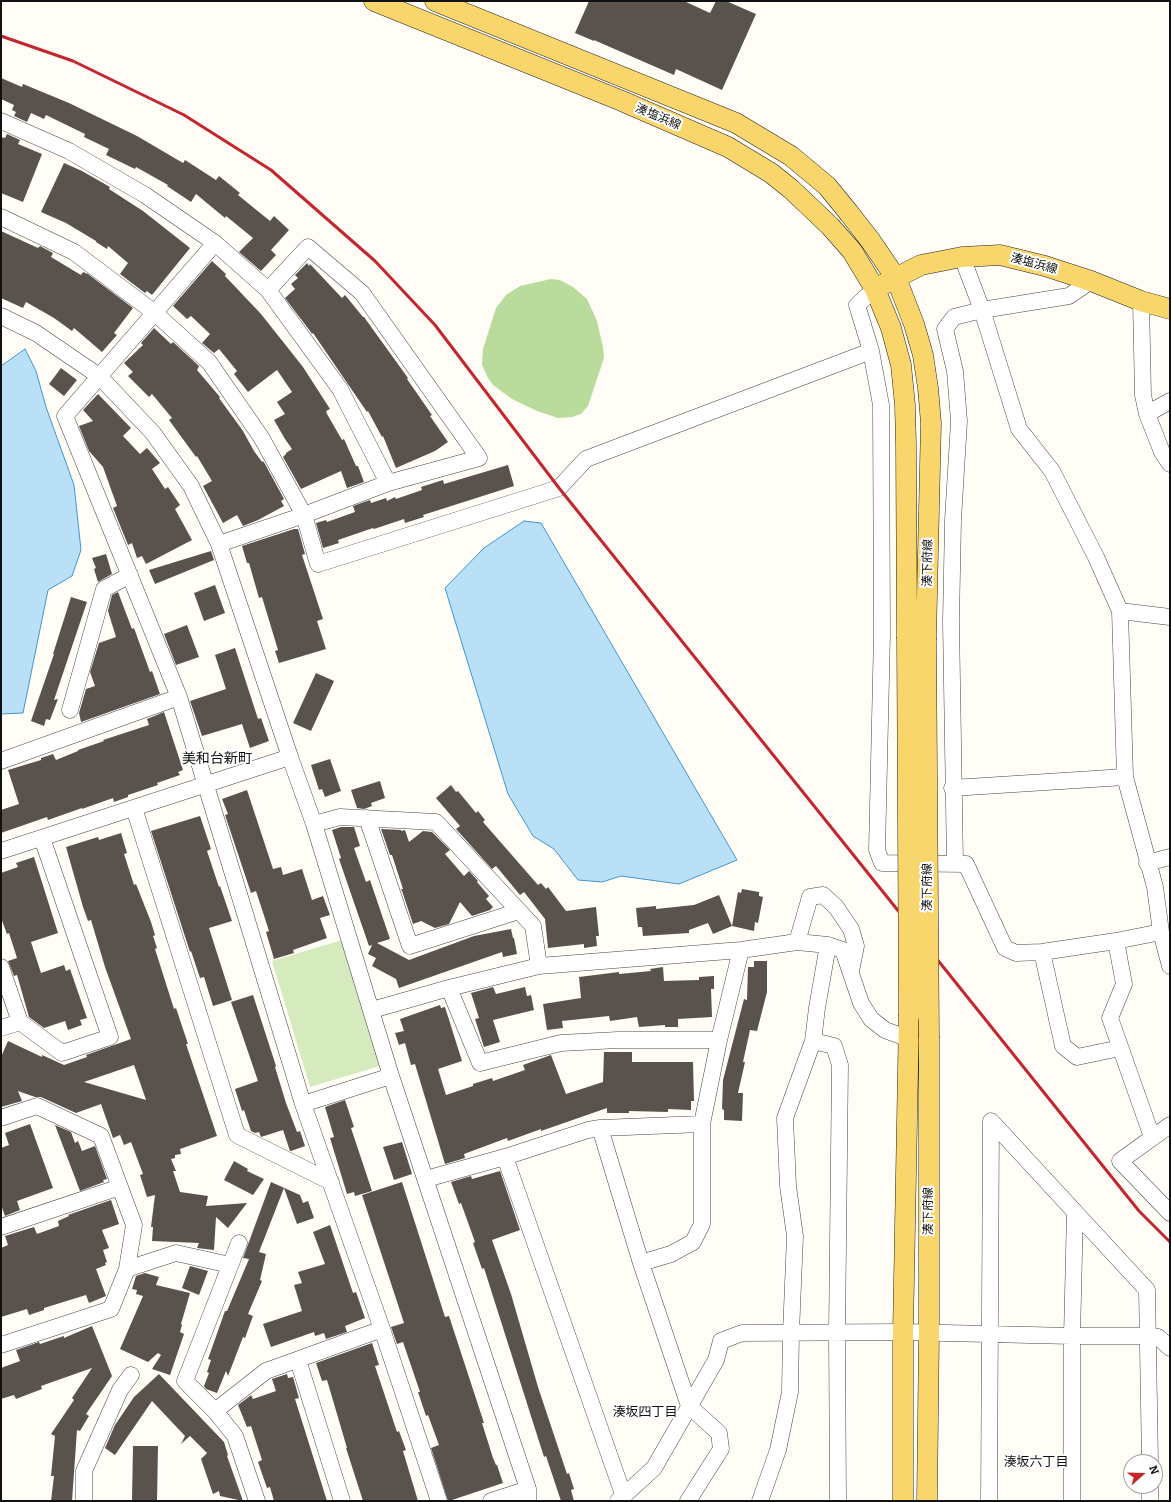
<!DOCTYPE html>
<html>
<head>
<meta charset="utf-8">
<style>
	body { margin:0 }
	#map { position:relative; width:1171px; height:1502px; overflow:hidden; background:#fffdf5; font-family:Bitter,serif }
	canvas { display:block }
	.frame { position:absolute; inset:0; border:2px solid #111; pointer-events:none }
	.north { position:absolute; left:1123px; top:1454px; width:40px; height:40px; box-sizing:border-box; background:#fff; border:1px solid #a0a0a0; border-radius:50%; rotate:70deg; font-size:11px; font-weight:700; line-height:16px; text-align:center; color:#111 }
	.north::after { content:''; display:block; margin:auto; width:14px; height:18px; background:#c4262e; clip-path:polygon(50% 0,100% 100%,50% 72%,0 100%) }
</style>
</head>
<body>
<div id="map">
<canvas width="1171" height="1502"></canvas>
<div class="frame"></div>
<div class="north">N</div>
</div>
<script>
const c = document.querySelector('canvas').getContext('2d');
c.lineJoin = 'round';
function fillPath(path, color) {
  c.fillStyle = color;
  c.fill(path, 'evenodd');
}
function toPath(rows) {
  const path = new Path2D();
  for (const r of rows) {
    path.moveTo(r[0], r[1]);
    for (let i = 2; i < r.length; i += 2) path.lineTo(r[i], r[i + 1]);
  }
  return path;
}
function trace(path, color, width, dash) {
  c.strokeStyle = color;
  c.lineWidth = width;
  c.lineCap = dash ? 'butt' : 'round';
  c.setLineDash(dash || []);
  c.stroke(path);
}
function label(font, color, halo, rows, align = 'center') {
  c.font = font + ' Bitter,"Noto Sans JP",serif';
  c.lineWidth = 4;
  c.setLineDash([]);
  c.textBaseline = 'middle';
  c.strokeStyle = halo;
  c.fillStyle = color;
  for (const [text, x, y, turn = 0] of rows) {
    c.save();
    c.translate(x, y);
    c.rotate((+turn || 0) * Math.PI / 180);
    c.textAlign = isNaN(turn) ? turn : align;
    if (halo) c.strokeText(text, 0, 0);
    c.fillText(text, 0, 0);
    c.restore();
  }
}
const green = toPath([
	[342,940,380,1066,310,1087,272,961]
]);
const forest = toPath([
	[551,279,560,280,573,287,587,299,597,321,603,347,604,358,588,406,581,414,572,417,558,418,537,411,512,399,493,385,488,378,482,365,483,349,496,308,506,295,520,286]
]);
const water = toPath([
	[25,349,36,371,46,407,74,485,81,550,72,576,48,590,23,713,1,714,1,366,25,349],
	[524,521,541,523,737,860,679,884,621,876,602,882,578,880,554,849,533,836,508,794,445,588,484,548,524,521]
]);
const building = toPath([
	[589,1,684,1,710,13,716,1,726,1,756,14,722,90,676,69,674,75,594,40,594,41,575,33],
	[1,78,22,87,23,84,69,103,137,136,183,163,185,160,216,180,219,176,240,193,238,195,270,221,274,216,289,230,271,250,276,255,261,271,239,252,253,238,226,216,225,218,196,194,191,202,167,186,168,185,136,167,135,169,106,155,109,149,84,137,85,134,46,115,44,119,31,113,27,122,14,116,16,112,12,110,14,105,1,99],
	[7,134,20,140,18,144,42,154,23,202,1,193,1,137,5,138],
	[64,163,82,171,110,187,109,189,143,211,190,248,152,295,147,291,145,293,120,274,128,263,108,246,107,249,96,242,96,241,66,223,41,212],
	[1,231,38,248,40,246,53,253,51,257,81,275,83,272,88,274,133,308,114,333,117,335,102,352,74,328,72,331,54,318,26,302,23,308,1,298],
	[212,261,226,274,225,276,261,314,303,367,330,409,326,411,327,414,342,440,344,439,356,466,358,466,364,482,347,488,341,471,301,489,283,457,286,454,286,453,292,449,285,439,274,420,285,414,277,402,292,392,277,370,248,392,234,374,237,371,219,349,214,353,202,343,210,334,191,316,187,319,173,306],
	[307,263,309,266,310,264,342,298,345,295,363,317,364,317,408,378,407,379,432,415,430,416,448,442,435,451,396,468,383,436,382,437,368,411,367,412,313,333,312,334,310,331,285,298,295,289,291,284,298,278,295,275],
	[154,328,171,344,173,342,199,366,197,370,220,397,219,398,243,431,254,451,262,462,263,461,265,464,284,499,281,501,284,506,258,520,243,526,237,515,223,523,203,486,212,481,197,456,196,457,169,420,172,418,152,394,149,397,128,376,133,372,124,363,143,345,141,343],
	[61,368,77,380,64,396,49,384],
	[98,394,131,428,123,436,140,454,147,448,160,463,152,469,165,489,168,487,180,505,175,509,192,540,146,564,142,556,137,558,132,543,128,545,113,508,117,506,103,467,89,451,79,426,93,421,83,410],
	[508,465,514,486,423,515,424,517,405,523,404,519,374,529,373,528,338,540,339,543,323,548,316,523,326,520,327,522,355,512,353,506,370,500,371,503,386,498,387,501,395,497,396,499,422,490,421,487,443,480,444,484],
	[294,529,298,529,305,554,302,555,323,619,317,621,326,649,279,663,275,651,278,650,262,597,259,598,249,563,247,563,242,546],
	[211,551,214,560,155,584,149,570],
	[106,554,112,574,98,582,94,569,96,568,92,558],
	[215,585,225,613,204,621,194,593],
	[118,592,132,629,134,628,150,672,152,671,160,694,81,722,79,713,86,689,95,686,90,672,99,643,116,637,108,611,112,595],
	[71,597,87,602,54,700,58,699,50,720,46,719,44,726,31,721,54,654,53,654],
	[187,625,199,657,176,665,164,634],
	[235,648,258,719,261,718,269,741,250,748,242,724,202,736,190,701,226,689,215,655],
	[316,673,334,681,311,731,293,723],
	[164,712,183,770,178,772,180,775,157,783,158,785,128,795,128,797,114,802,113,798,82,809,82,808,48,820,47,817,1,833,1,810,19,804,8,770,41,760,41,758,53,754,56,760,78,751,78,750,104,741,103,740,149,725,147,719],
	[330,759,341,791,325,797,322,789,319,790,311,765],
	[380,781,385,798,371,803,372,806,364,809,357,808,351,790],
	[451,785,456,792,458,791,476,813,478,811,485,820,483,822,538,885,541,883,546,889,548,887,566,911,596,907,599,936,596,936,597,946,584,948,584,944,548,948,545,919,524,892,520,895,496,866,492,869,456,829,460,826,436,798],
	[247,790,273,869,281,867,283,875,302,869,312,900,323,896,330,915,320,918,327,938,293,950,294,953,274,959,266,932,269,931,256,891,251,893,225,815,228,814,222,799],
	[200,816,211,849,207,851,219,887,220,886,232,921,209,928,232,1000,213,1006,204,977,200,978,191,951,190,952,151,831],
	[341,827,354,827,360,846,354,848,366,882,370,880,390,939,377,943,409,960,474,936,511,929,513,938,514,938,517,954,503,957,502,952,399,988,396,979,372,966,376,958,368,954,372,945,369,946,339,859,341,858,332,830],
	[381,829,401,830,401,831,405,830,409,842,423,831,432,832,450,850,445,854,464,876,469,871,478,881,477,882,489,896,486,899,493,907,490,910,472,916,460,902,449,924,435,928,421,921,413,924,402,891,401,889,403,889,392,855,390,855],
	[121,833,127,853,124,854,134,885,136,884,151,922,155,935,153,936,157,948,155,949,174,1009,176,1008,188,1044,186,1044,217,1136,180,1149,181,1154,175,1155,175,1158,171,1159,176,1171,173,1171,180,1192,208,1196,206,1206,247,1203,228,1228,216,1217,214,1250,197,1248,199,1243,152,1241,153,1227,151,1227,155,1195,147,1197,140,1175,143,1174,131,1142,124,1145,120,1135,113,1138,101,1104,76,1113,41,1097,35,1097,18,1091,22,1101,1,1107,1,1057,8,1041,42,1057,42,1055,64,1065,87,1057,86,1055,131,1039,105,967,91,920,88,921,83,907,66,847,98,837,99,840],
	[134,1065,146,1100,84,1082],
	[34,857,58,933,31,942,41,973,64,965,66,971,70,969,87,1018,80,1020,82,1025,68,1030,65,1021,44,1028,29,1017,17,975,14,976,8,961,17,958,9,933,7,934,1,918,1,873,18,867,16,863],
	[742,889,759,892,759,896,763,897,758,923,755,922,754,931,732,926,713,934,708,923,689,930,689,933,643,936,642,927,638,927,636,908,656,906,656,909,694,905,719,895,732,926,738,892,741,893],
	[754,961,767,961,767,992,757,1031,750,1030,743,1062,745,1062,738,1093,743,1093,742,1121,724,1120,724,1110,722,1109,723,1080,744,999,747,1000,748,967,754,967],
	[663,967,664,981,699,980,699,977,714,976,714,989,711,989,712,1017,678,1019,678,1027,665,1027,665,1025,639,1027,637,1017,610,1021,609,1016,562,1021,563,1028,547,1030,543,1004,581,998,579,977,619,972,619,974,651,971,650,969],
	[493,987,496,994,525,987,527,996,531,995,534,1010,493,1020,500,1042,484,1047,475,1019,479,1018,471,993],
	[253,995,276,1066,275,1067,286,1103,297,1132,300,1131,305,1146,291,1151,290,1151,283,1130,261,1137,259,1132,255,1133,251,1131,244,1110,242,1111,235,1089,258,1081,231,1002],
	[440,1005,441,1008,445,1007,462,1061,438,1069,446,1095,473,1086,473,1084,492,1078,493,1081,525,1070,523,1065,551,1055,566,1094,603,1082,604,1052,632,1052,632,1062,693,1062,694,1101,691,1101,691,1110,668,1109,668,1112,629,1111,629,1113,607,1113,607,1108,541,1131,541,1129,508,1141,507,1138,464,1154,465,1158,445,1164,415,1064,411,1065,405,1043,399,1045,395,1033,404,1031,400,1019],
	[345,1100,354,1127,351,1128,372,1191,355,1196,354,1192,347,1194,330,1138,334,1137,325,1107],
	[30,1124,53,1188,17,1201,20,1210,5,1216,1,1205,1,1148,9,1145,5,1133],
	[55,1125,71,1132,75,1143,78,1141,82,1151,95,1146,107,1179,103,1180,104,1182,80,1191],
	[402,1142,412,1174,394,1180,383,1147],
	[234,1161,248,1169,247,1171,264,1179,253,1195,224,1180],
	[500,1171,520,1230,492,1240,511,1294,538,1387,567,1474,569,1473,574,1489,571,1490,574,1501,561,1501,546,1456,544,1457,484,1268,482,1269,473,1243,475,1242,461,1203,459,1204,451,1182,471,1176,472,1179],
	[271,1182,300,1195,303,1203,308,1201,314,1218,297,1224,284,1188,259,1252,266,1254,260,1280,262,1281,248,1314,253,1316,245,1338,243,1337,228,1376,226,1371,217,1393,206,1389,204,1386,209,1373,207,1372,211,1360,208,1359,225,1311,227,1311,249,1259,243,1258],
	[402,1182,445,1317,449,1316,484,1423,482,1423,493,1458,496,1465,497,1465,503,1483,449,1501,448,1501,431,1448,439,1445,428,1415,426,1416,418,1392,420,1392,403,1342,397,1344,391,1327,404,1323,362,1195],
	[111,1200,119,1224,102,1230,109,1248,103,1250,107,1262,105,1263,106,1265,96,1269,106,1296,89,1303,86,1295,44,1308,44,1310,29,1315,27,1309,1,1317,1,1248,8,1245,5,1236,34,1227,37,1234,59,1226,58,1221,69,1216,68,1215],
	[330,1225,353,1293,356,1292,365,1318,345,1326,347,1332,326,1339,324,1333,315,1336,314,1332,271,1347,263,1324,302,1311,294,1285,302,1283,298,1272,325,1264,313,1232],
	[190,1266,208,1271,199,1295,182,1288],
	[145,1273,159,1277,156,1285,190,1293,181,1324,182,1325,180,1332,184,1334,170,1375,152,1369,161,1355,158,1353,148,1362,120,1349,143,1296,136,1294,137,1290,132,1289,136,1276],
	[92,1326,112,1376,86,1414,89,1416,80,1431,77,1430,72,1501,51,1501,54,1476,51,1476,55,1436,51,1434,74,1400,72,1398,92,1368,41,1386,42,1389,16,1399,14,1395,1,1399,1,1368,20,1361,16,1350,39,1342,40,1344,64,1336,64,1338],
	[372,1343,379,1365,375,1366,397,1432,399,1431,406,1450,403,1451,418,1501,363,1501,346,1448,347,1448,327,1380,322,1381,316,1363],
	[159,1374,224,1442,228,1455,227,1456,243,1501,220,1496,219,1491,213,1494,201,1459,207,1453,190,1436,181,1444,185,1436,152,1401,115,1455,105,1448,115,1425,134,1397],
	[287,1374,288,1378,293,1377,299,1398,295,1399,327,1501,274,1501,270,1487,267,1488,258,1462,262,1460,251,1426,247,1427,238,1405,250,1396,251,1395,253,1399,276,1391,272,1379],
	[133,1446,158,1446,157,1501,132,1501]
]);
const minor = toPath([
	[1,121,69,151,145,195,215,243,268,290,340,389,388,483],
	[1,217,74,252,155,313,209,362,261,437,304,515,318,564,559,488,586,459,871,351],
	[215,243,65,416,179,697,303,1104,382,1329,439,1501],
	[962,257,982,310,1019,429,1052,471,1096,557,1120,611,1125,777,1155,887,1161,932,1170,966],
	[875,289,857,305,871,351,881,405,882,634,877,850,882,863,966,864,1005,948,1016,953,1042,952,1116,941,1161,932],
	[1141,301,1143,395,1147,414,1162,452,1170,464],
	[1,316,36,333,99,376,153,433,191,486,219,544,290,757,314,824,391,1076,528,1489,528,1501],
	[1147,414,1170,401],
	[219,544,304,515,388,483,479,458,362,293,308,247,268,290],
	[1120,611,1170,617],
	[70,710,104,589,130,575],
	[1,761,179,697],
	[952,788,1125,777],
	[134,808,237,1135,331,1182],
	[367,818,410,946,519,911],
	[314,824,340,817,436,822,533,926,539,966],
	[1,851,290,757],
	[1147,863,1170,857],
	[955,864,951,622,953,520,959,421,955,371,945,329,954,317,982,310,1069,296,1091,281],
	[1116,941,1124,984,1110,1018,1152,1137],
	[797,942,810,897,823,895,836,907,851,929,856,946,851,971],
	[1042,952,1063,1046,1077,1057,1120,1048],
	[1,967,20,1022,62,1053,110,1037,42,838],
	[449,988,480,1063,561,1043,618,1040,719,1040],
	[372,1010,449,988,539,966,741,950,797,942,828,945,843,950,861,1003,871,1019,885,1030,909,1039],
	[1,1028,20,1022],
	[813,1041,834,1046,840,1065,837,1332,838,1501],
	[303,1104,391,1076],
	[1,1118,37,1106,101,1136,134,1225,127,1269,111,1309,1,1345],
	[1170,1125,1120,1161,1170,1213],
	[600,1128,641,1263,689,1406,719,1433,721,1449,688,1501],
	[505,1157,624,1497],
	[426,1179,505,1157,588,1130,600,1128,702,1124],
	[1,1227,120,1187],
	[239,1243,185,1381,215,1411,235,1436,257,1501],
	[641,1263,671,1254,693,1242,702,1224,702,1124,719,1040,741,950],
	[127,1269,176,1253,230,1265],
	[298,1360,342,1501],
	[215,1411,266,1371,382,1329],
	[1150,1486,1150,1501],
	[84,1501,84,1471,120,1390,131,1375],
	[491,1501,528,1489],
	[618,1501,654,1468,716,1360,721,1341,742,1333,903,1332,1072,1336,1148,1336,1158,1337,1170,1348],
	[760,1501,778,1450,790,1392,791,1333,795,1236,788,1186,785,1118,813,1041,817,1008,828,945],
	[989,1501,991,1121,1147,1290,1150,1462],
	[1072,1501,1072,1336,1075,1212]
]);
const major = toPath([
	[374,1,622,101,728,147,771,173,791,189,830,226,852,251,875,289,891,328,901,365,905,405,906,445,907,637],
	[435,1,736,123,791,156,827,186,849,213,870,240,896,278,914,324,923,355,928,388,931,423,926,638],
	[884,284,921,265,962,257,1000,255,1045,266,1091,281,1141,301,1170,309],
	[903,1501,903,1332,909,1016],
	[927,1501,929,1333,929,1038]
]);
const rail = toPath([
	[1,36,73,61,184,115,271,170,375,261,435,325,559,488,1139,1211,1170,1242]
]);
const majorBridge = toPath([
	[907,637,909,1016],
	[926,638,929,1038]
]);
const streetNames = [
	["湊塩浜線",658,117,23],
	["湊塩浜線",1034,264,15],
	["湊下府線",928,563,-89],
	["湊下府線",928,887,-90],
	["湊下府線",929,1211,-90]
];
const neighbourhoodNames = [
	["湊坂四丁目",645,1412],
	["湊坂六丁目",1036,1462]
];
const quarterNames = [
	["美和台新町",217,759]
];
fillPath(green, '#d5ebbd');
fillPath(forest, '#b9dc9c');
fillPath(water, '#b9e0f7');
trace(water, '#3f96cf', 1);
fillPath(building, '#5a524d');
trace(minor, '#444', 17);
trace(major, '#222', 21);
trace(minor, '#fff', 16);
trace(major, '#f9d66b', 20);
trace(rail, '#c4262e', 3);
trace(majorBridge, '#222', 21, []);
trace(majorBridge, '#f9d66b', 20);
label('12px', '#111', '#fff', streetNames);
label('13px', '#111', '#fff', neighbourhoodNames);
label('14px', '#111', '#fff', quarterNames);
</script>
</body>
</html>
